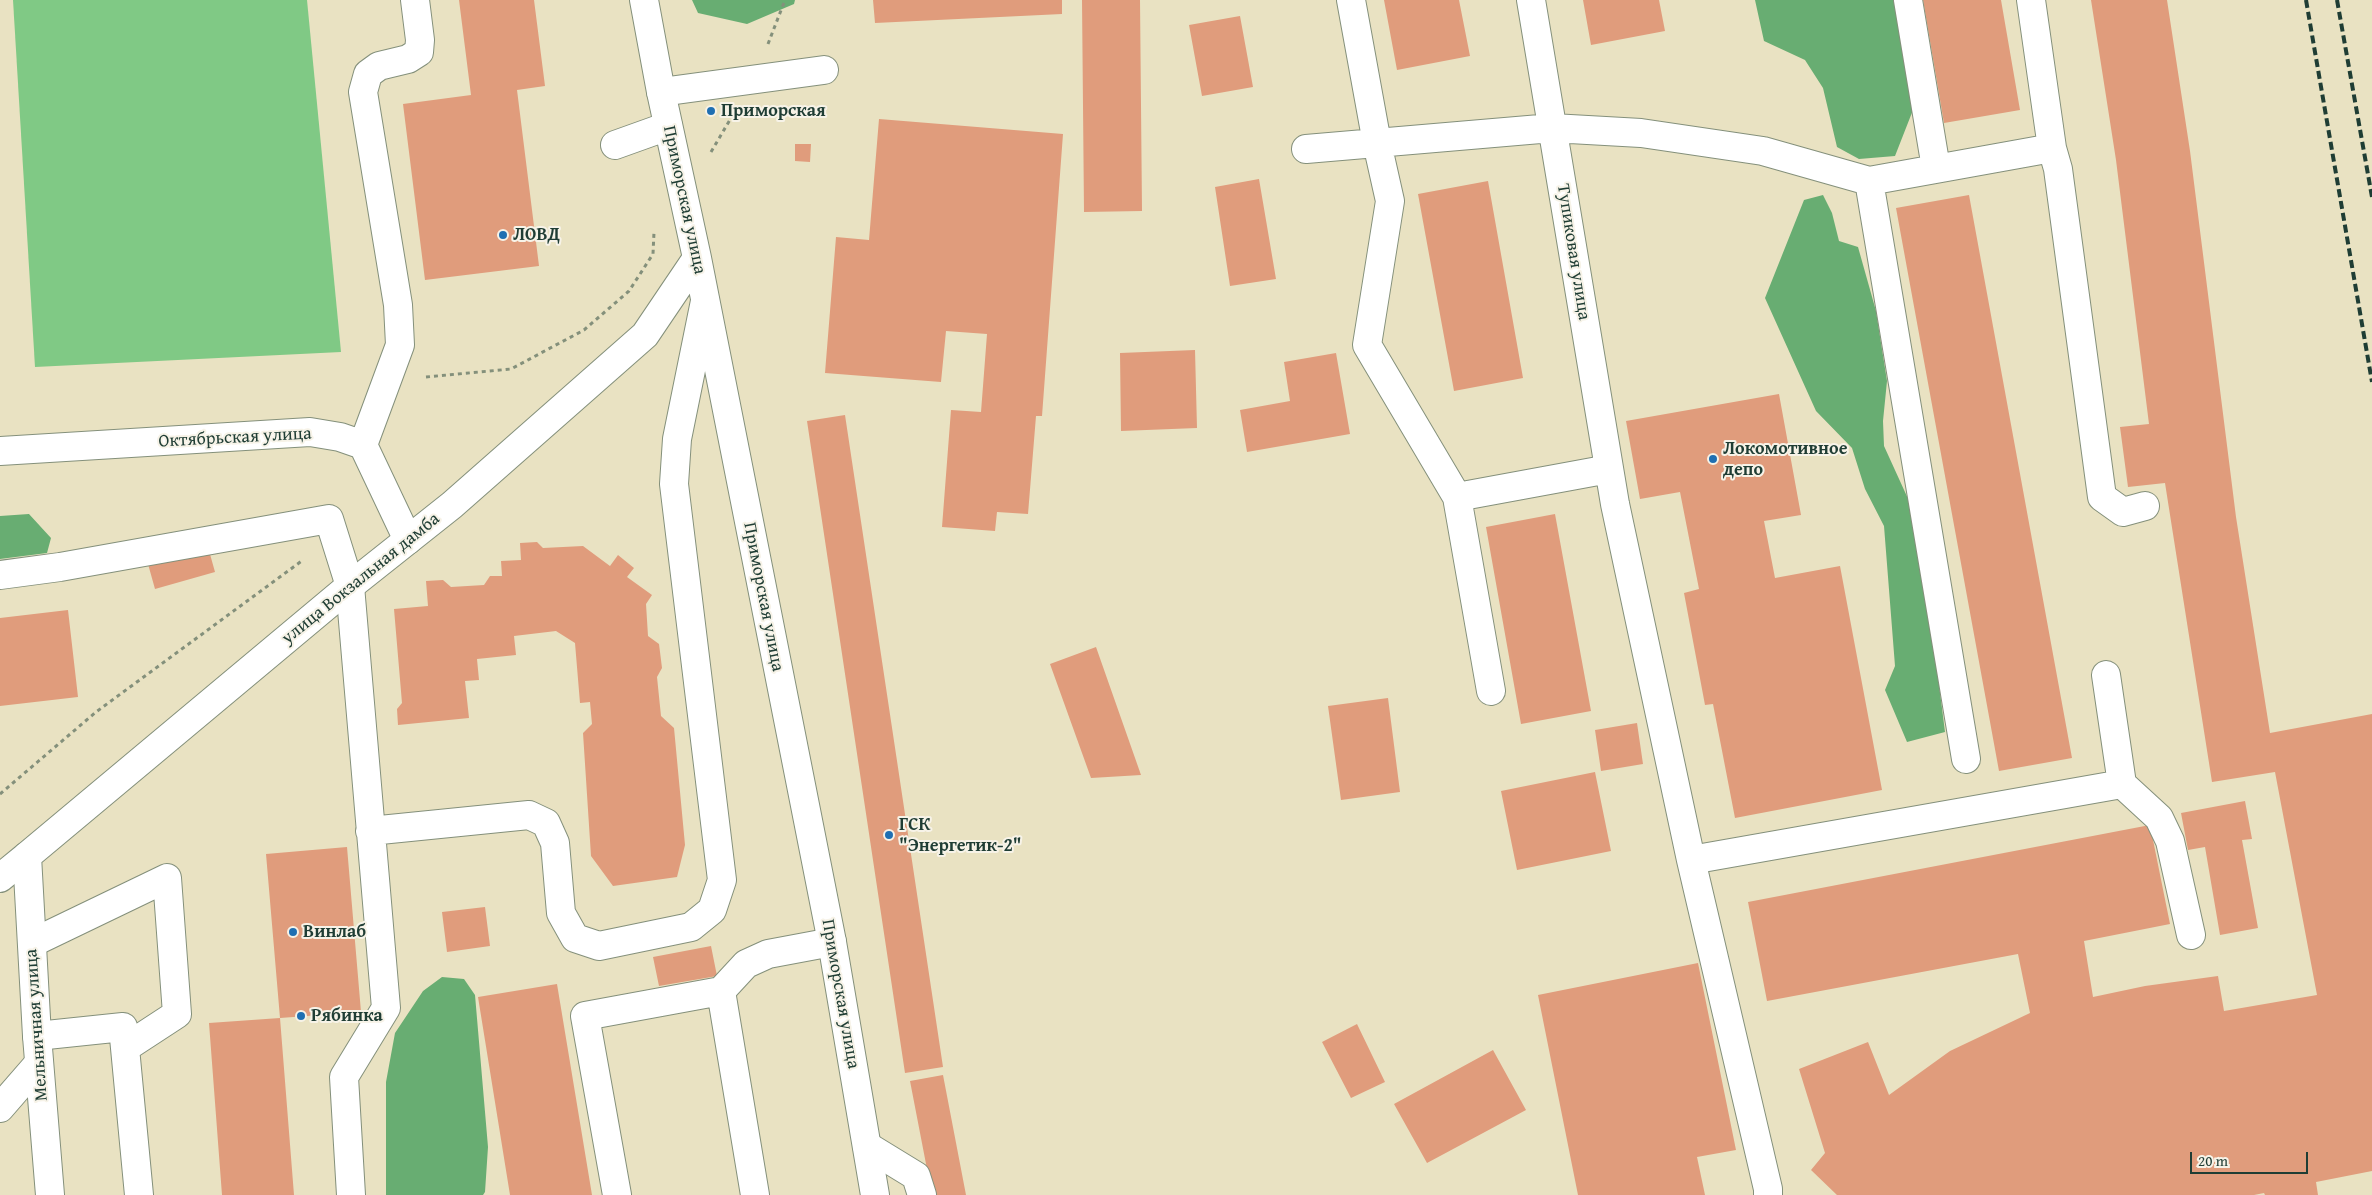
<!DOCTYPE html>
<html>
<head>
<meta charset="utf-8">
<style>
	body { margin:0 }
	#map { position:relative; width:2372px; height:1195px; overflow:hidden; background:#e9e2c2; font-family:"Gentium Book Plus",serif }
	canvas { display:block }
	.scale { position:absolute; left:2190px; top:1152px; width:118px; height:22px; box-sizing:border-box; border:2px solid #1f3d34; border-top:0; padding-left:6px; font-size:15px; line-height:18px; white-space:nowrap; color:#1f3d34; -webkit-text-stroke:4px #f7f3e8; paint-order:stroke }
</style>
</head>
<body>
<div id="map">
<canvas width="2372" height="1195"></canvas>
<div class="scale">20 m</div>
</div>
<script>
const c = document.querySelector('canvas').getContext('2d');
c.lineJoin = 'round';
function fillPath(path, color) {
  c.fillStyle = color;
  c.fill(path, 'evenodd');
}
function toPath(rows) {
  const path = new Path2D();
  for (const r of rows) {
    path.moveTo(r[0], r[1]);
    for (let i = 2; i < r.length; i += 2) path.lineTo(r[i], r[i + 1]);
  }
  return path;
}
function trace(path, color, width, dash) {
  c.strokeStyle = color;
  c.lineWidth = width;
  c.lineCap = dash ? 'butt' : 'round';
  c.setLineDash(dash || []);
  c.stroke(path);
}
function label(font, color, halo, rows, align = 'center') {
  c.font = font + ' "Gentium Book Plus",serif';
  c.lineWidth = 4;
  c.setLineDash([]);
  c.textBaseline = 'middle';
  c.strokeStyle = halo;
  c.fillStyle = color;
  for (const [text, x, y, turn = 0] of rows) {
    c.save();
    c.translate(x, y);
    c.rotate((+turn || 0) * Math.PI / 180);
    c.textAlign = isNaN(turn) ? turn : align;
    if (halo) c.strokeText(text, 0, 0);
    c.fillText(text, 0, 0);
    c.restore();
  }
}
const green = toPath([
	[13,0,307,0,341,352,35,367]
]);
const forest = toPath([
	[692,0,795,0,794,4,747,24,698,13],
	[1755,0,1895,0,1913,110,1895,156,1859,159,1837,147,1823,88,1805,60,1764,41],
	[1823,195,1832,213,1839,241,1858,247,1876,311,1887,381,1883,421,1884,446,1915,514,1915,542,1926,582,1945,732,1907,742,1885,690,1895,666,1884,526,1865,489,1852,448,1816,411,1765,298,1804,200],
	[29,514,51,538,47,553,0,559,0,516],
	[442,977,464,979,475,995,488,1147,485,1192,483,1195,386,1195,386,1082,395,1033,423,991]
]);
const building = toPath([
	[459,0,534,0,545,86,517,90,539,266,425,280,403,104,471,95],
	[873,0,1062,0,1062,14,875,23],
	[1082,0,1140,0,1142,211,1084,212],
	[1384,0,1459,0,1470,56,1397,70],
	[1583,0,1659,0,1665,31,1591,45],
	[1923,0,2001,0,2020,110,1944,123],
	[2091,0,2167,0,2190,151,2236,517,2270,733,2372,714,2372,1171,2316,1182,2318,1195,2265,1195,2264,1193,2254,1195,1837,1195,1811,1170,1825,1153,1799,1069,1868,1042,1889,1095,1950,1051,2030,1013,2018,954,1767,1001,1748,902,2150,825,2170,924,2084,941,2093,997,2145,986,2218,976,2224,1011,2317,995,2275,772,2212,782,2165,483,2128,487,2120,427,2149,424,2116,160],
	[1240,16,1253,87,1202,96,1189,25],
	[879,119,1063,134,1042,416,1036,416,1028,514,997,512,995,531,942,527,951,410,981,412,987,334,946,331,941,382,825,373,836,237,869,240],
	[795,144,811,144,810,162,795,161],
	[1259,179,1276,279,1230,286,1215,187],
	[1488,181,1523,378,1454,391,1418,194],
	[1969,195,2072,758,1999,771,1896,208],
	[1195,350,1197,428,1121,431,1120,353],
	[1336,353,1350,434,1247,452,1240,410,1290,401,1284,362],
	[1779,394,1801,515,1764,521,1775,578,1840,566,1882,790,1735,818,1713,704,1705,705,1684,593,1699,589,1680,492,1640,499,1626,421],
	[845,415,943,1067,905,1073,807,421],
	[1555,514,1591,711,1521,724,1486,527],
	[537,542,543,548,583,546,610,566,618,555,634,568,627,577,652,595,646,604,648,636,659,644,662,668,657,677,661,716,674,728,685,845,677,877,613,886,591,856,583,733,592,724,590,702,580,703,575,643,556,631,514,636,516,655,477,659,479,680,465,681,469,718,398,725,397,709,402,703,394,609,428,606,426,581,443,580,451,587,484,585,490,576,502,576,501,561,521,560,520,543],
	[208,547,215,572,155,589,148,564],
	[68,610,78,697,0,706,0,618],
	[1096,647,1141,775,1091,778,1050,664],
	[1388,698,1400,792,1341,800,1328,706],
	[1637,723,1643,764,1601,771,1595,730],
	[1595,772,1611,851,1517,870,1501,791],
	[2245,801,2252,839,2242,840,2258,928,2220,935,2205,847,2188,850,2181,813],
	[347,847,361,1012,280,1018,266,854],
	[485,907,490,946,447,952,442,912],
	[711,946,717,976,659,986,653,957],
	[1698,963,1736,1150,1697,1157,1705,1195,1578,1195,1538,995],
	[557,984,592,1195,510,1195,478,997],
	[280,1018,294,1195,222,1195,209,1023],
	[1357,1024,1385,1082,1351,1098,1322,1042],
	[1493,1050,1526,1110,1427,1163,1394,1104],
	[943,1075,966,1195,932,1195,910,1081]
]);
const path = toPath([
	[768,44,785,0],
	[711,152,731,118],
	[426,377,511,369,584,330,629,291,653,254,654,232],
	[0,794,96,712,303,560]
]);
const minor = toPath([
	[1351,0,1377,143,1390,201,1367,345,1457,497,1491,691],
	[1531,0,1615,504,1691,860,1768,1189,1768,1195],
	[1908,0,1936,168],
	[2031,0,2052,148,2058,169,2102,497,2123,512,2145,506],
	[661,92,824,70],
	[615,145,668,126],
	[1306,149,1552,128,1641,133,1763,151,1869,181,2052,148],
	[1869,181,1966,759],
	[363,445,400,345,398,305,363,92,368,74,379,66,408,59,419,52,420,40,415,0],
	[0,451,310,432,340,437,363,445,408,540],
	[1457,497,1609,469],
	[0,575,60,567,329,519,350,586,386,1008,344,1077,351,1195],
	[2122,784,2159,818,2170,841,2191,935],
	[370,831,529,815,546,823,555,843,561,913,575,938,599,946,691,927,712,910,722,880,674,484,677,439,705,301],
	[1691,860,2122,784,2106,675],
	[0,878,27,856],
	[32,943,167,878,177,1014,125,1048],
	[721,991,755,1195],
	[37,1036,123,1027,139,1195],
	[0,1108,39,1063],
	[867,1146,916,1176,922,1195],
	[617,1195,585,1016,721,991,746,964,768,954,832,942]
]);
const major = toPath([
	[644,0,661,92,697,258,832,942,875,1195],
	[50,1195,37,1036,27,856,350,586,452,505,645,335,697,258]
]);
const rail = toPath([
	[2306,0,2372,382],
	[2337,0,2372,197]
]);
const markers = [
	[711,111,5,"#1f6fb2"],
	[503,235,5,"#1f6fb2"],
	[1713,459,5,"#1f6fb2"],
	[889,835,5,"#1f6fb2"],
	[293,932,5,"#1f6fb2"],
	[301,1016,5,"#1f6fb2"]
];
const poiNames = [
	["Приморская",721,111],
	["ЛОВД",513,235],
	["Локомотивное",1723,449],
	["депо",1723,470],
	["ГСК",899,825],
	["\"Энергетик-2\"",899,846],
	["Винлаб",303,932],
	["Рябинка",311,1016]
];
const streetNames = [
	["Приморская улица",684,200,78],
	["Тупиковая улица",1573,252,81],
	["Октябрьская улица",235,438,-3],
	["улица Вокзальная дамба",361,579,-39],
	["Приморская улица",763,597,79],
	["Приморская улица",840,994,80],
	["Мельничная улица",37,1025,-94]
];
fillPath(green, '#80c985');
fillPath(forest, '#68ad72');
fillPath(building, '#e09c7c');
trace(minor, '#84907b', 30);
trace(major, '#84907b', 30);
trace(path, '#84907b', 3, [4, 4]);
trace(minor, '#fff', 28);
trace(major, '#fff', 28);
trace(rail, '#1f3d34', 4, [8, 4]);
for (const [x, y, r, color] of markers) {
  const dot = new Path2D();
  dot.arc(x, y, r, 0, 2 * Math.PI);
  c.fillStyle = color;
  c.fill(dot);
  trace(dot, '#f7f3e8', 2);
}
label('bold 18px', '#1f3d34', '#f7f3e8', poiNames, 'left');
label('18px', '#1f3d34', '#f7f3e8', streetNames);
</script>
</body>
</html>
